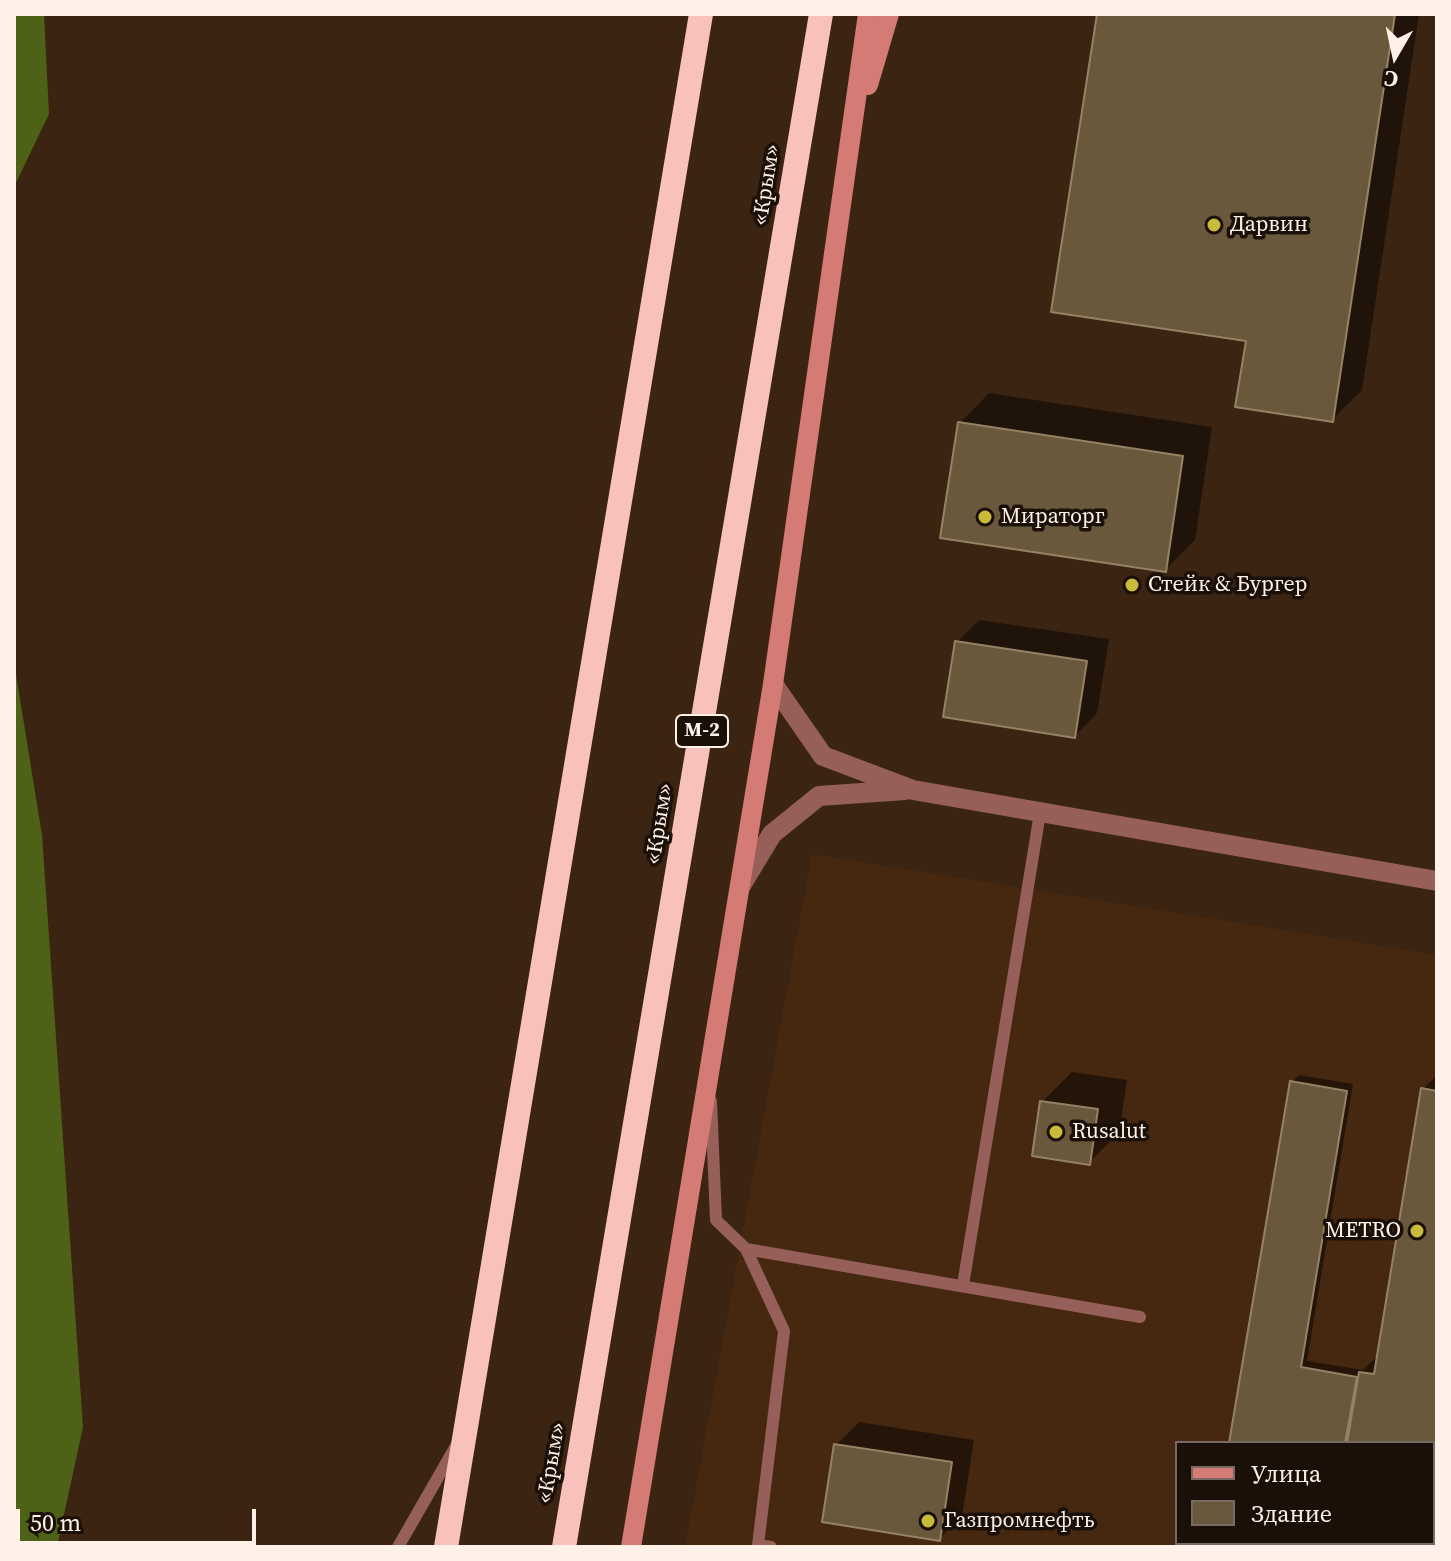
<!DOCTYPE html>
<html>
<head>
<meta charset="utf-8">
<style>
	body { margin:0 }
	#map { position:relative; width:1451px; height:1561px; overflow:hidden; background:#3c2412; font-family:"Source Serif 4",serif }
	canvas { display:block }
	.frame { position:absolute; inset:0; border:16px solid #fff1e8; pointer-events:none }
	.legend { position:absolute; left:1175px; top:1441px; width:260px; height:104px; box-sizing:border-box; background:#1b1008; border:2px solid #766a62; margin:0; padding:10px 14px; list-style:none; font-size:24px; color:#fff1e8 }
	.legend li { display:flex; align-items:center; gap:16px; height:40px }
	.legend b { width:40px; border:2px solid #766a62 }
	.north { position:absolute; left:1355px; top:16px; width:80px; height:80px; -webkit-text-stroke:6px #1b1008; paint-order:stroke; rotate:189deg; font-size:22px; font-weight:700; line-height:32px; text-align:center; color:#fff1e8 }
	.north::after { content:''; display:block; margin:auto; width:28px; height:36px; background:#fff1e8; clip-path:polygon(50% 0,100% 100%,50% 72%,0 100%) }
	.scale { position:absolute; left:16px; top:1509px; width:240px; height:36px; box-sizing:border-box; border:4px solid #fff1e8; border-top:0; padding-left:10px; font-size:24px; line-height:28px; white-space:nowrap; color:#fff1e8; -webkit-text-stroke:6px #1b1008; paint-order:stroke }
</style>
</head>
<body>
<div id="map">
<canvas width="1451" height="1561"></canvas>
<div class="frame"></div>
<ul class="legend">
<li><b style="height:10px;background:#d37b74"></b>Улица</li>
<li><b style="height:22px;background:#6a583c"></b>Здание</li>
</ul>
<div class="north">С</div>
<div class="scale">50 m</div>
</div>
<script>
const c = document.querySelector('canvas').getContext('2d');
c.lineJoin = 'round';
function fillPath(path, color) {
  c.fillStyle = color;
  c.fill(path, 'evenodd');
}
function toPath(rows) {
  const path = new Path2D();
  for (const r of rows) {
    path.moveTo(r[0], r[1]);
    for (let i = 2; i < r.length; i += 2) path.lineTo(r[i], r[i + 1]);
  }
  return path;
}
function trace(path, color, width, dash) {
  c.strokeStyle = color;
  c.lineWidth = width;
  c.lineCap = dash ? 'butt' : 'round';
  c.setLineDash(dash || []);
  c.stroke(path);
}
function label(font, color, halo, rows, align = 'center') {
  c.font = font + ' "Source Serif 4",serif';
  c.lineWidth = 7;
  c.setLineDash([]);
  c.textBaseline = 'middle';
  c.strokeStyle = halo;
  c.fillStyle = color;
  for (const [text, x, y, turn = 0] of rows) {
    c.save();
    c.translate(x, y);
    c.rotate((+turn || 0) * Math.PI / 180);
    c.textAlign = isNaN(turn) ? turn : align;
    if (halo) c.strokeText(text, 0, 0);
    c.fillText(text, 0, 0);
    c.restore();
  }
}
const built = toPath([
	[812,854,1437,955,1437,1547,685,1547],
	[1177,1443,1433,1443,1433,1543,1177,1543]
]);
const forest = toPath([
	[14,14,44,14,49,114,14,187],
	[14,662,42,835,83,1427,57,1547,14,1547]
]);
const shadow = toPath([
	[1099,14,1419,14,1362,390,1332,420,1248,339],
	[989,393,1212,427,1195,540,1165,570,960,423],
	[979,620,1109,639,1097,713,1075,736,957,642],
	[1072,1072,1127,1080,1119,1133,1089,1162,1042,1102],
	[1299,1075,1353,1084,1307,1361,1363,1370,1379,1354,1423,1089,1437,1075,1437,1547,1348,1547,1348,1543,1433,1543,1433,1443,1231,1443,1292,1082],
	[859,1422,974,1440,962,1516,939,1539,836,1445]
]);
const building = toPath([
	[1097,14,1395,14,1333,422,1235,407,1246,341,1051,312,1097,14],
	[958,422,1183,456,1166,572,940,538,958,422],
	[955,641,1087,661,1075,738,943,717,955,641],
	[1290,1081,1347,1091,1301,1367,1357,1377,1345,1443,1229,1443,1290,1081],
	[1421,1088,1437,1091,1437,1547,1346,1547,1346,1543,1433,1543,1433,1443,1347,1443,1359,1372,1374,1374,1421,1088],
	[1040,1101,1098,1109,1090,1165,1032,1156,1040,1101],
	[834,1444,952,1462,940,1541,822,1522,834,1444],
	[1213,1543,1271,1543,1270,1547,1212,1547,1213,1543]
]);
const lane = toPath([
	[711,1101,716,1220,746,1249,1140,1317],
	[746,1249,784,1331,758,1545,771,1547],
	[963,1285,1040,813],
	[398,1547,456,1446]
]);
const street = toPath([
	[773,684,823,756,913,790,1437,881],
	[740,887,772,834,819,796,905,790]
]);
const secondary = toPath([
	[868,85,889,14],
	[631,1547,773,684,868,14]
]);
const highway = toPath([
	[446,1547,701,14],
	[564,1547,821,14]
]);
const markers = [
	[1214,225,8,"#c8bb3b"],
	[985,517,8,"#c8bb3b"],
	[1132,585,8,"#c8bb3b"],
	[1056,1132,8,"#c8bb3b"],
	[1417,1231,8,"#c8bb3b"],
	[928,1521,8,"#c8bb3b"]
];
const shields = [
	[702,731,52]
];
const shieldNames = [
	["М-2",702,731]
];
const streetNames = [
	["«Крым»",767,185,-81],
	["«Крым»",660,824,-81],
	["«Крым»",552,1463,-80]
];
const poiNames = [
	["Дарвин",1230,225],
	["Мираторг",1001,517],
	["Стейк & Бургер",1148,585],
	["Rusalut",1072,1132],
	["METRO",1401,1231,"right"],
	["Газпромнефть",944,1521]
];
fillPath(built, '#462810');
fillPath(forest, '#4d6216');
fillPath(shadow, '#0007');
fillPath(building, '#6a583c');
trace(building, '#958265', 2);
trace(lane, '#965f5a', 12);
trace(street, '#965f5a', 20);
trace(secondary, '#d37b74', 20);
trace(highway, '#f9c1bb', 24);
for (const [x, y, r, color] of markers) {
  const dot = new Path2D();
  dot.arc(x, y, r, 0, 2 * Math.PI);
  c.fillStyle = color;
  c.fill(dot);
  trace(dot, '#1b1008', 3);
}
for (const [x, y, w] of shields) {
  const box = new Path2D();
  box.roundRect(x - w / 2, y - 16, w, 32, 6);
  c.fillStyle = '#1b1008';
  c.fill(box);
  trace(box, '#fff1e8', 2);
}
label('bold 20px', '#fff1e8', null, shieldNames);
label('22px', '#fff1e8', '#1b1008', streetNames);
label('22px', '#fff1e8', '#1b1008', poiNames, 'left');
</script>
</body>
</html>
